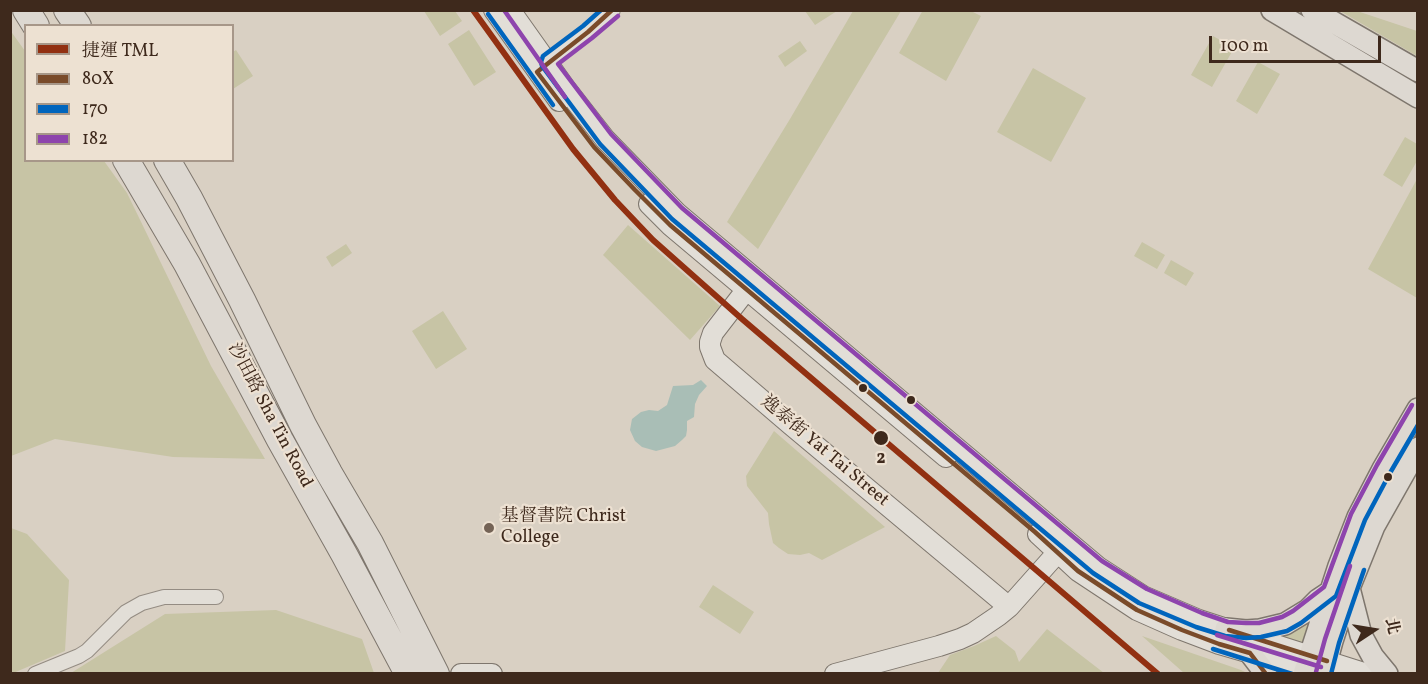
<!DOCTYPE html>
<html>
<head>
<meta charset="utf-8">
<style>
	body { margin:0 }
	#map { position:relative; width:1428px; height:684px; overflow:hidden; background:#d9d0c3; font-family:Vollkorn,"Noto Serif TC",serif }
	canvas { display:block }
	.frame { position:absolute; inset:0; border:12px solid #3e291c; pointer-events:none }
	.legend { position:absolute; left:24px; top:24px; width:210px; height:138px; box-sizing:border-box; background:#ede1d2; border:2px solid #a79789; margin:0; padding:8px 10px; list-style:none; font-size:18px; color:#3e291c }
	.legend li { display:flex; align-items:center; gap:12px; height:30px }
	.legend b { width:30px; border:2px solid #a79789 }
	.north { position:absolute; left:1344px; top:600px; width:60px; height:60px; -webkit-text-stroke:4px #ede1d2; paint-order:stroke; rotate:78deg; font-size:16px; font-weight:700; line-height:24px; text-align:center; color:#3e291c }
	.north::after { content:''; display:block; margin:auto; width:21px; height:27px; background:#3e291c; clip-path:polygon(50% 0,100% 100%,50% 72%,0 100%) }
	.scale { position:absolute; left:1209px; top:36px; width:172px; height:27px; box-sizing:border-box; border:3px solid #3e291c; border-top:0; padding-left:8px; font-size:18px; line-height:21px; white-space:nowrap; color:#3e291c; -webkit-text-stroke:4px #ede1d2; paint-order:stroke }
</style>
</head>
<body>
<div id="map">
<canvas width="1428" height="684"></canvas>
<div class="frame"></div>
<ul class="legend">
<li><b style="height:8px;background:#923011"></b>捷運 TML</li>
<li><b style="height:8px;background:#7a4b2a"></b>80X</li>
<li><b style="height:8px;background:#0065bd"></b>170</li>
<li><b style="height:8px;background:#8e44ad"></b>182</li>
</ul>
<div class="north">北</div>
<div class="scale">100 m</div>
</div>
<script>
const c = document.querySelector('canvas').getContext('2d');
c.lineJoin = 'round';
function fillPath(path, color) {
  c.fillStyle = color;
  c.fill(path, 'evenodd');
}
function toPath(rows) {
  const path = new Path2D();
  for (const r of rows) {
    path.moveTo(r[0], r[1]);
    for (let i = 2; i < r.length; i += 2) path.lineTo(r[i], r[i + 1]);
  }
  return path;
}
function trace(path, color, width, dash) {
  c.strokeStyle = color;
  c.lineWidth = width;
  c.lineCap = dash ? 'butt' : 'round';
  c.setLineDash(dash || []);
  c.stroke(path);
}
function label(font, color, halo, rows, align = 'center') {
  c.font = font + ' Vollkorn,"Noto Serif TC",serif';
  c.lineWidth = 4.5;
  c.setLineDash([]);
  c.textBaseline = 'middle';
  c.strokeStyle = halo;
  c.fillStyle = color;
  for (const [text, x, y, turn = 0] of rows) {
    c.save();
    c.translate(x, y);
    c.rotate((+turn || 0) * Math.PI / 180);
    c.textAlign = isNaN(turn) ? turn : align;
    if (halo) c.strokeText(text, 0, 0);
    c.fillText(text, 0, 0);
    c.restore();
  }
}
const green = toPath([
	[923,10,971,11,981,16,946,81,899,53],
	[424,11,455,11,462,21,440,36],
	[805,11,837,11,815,25],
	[853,11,901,11,758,249,727,222,790,119],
	[1340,11,1357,11,1417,31,1417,56],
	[10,30,25,51,26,160,104,161,127,193,211,366,265,459,173,457,55,439,11,456],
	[469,30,496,72,474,86,448,44],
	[1213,36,1234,48,1212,87,1191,75],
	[800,41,807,51,785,67,778,56],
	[236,50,253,76,233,89,233,52],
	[1258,62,1280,74,1257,114,1236,101],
	[1033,68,1086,98,1051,162,997,132],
	[1405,137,1417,144,1417,161,1402,187,1383,175],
	[1417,179,1417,298,1368,269],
	[628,225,720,306,690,340,603,255],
	[1142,242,1165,255,1157,269,1134,256],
	[346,244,352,253,332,267,326,257],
	[1171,260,1194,273,1186,286,1164,273],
	[443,311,467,349,436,369,412,331],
	[774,431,885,527,822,560,809,553,800,555,788,554,779,548,773,543,769,524,768,513,747,486,746,476],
	[11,528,27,534,69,580,65,651,11,674],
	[713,585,754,612,740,634,699,607],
	[276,610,362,639,374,673,71,673,165,614],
	[1317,610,1301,649,1265,637],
	[1047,629,1104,673,934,673,938,673,950,655,974,646,996,636,1015,651,1019,662],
	[1142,636,1241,670,1247,673,1184,673]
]);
const water = toPath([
	[701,380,707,386,699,395,695,404,694,417,687,421,687,430,686,436,682,440,675,446,656,451,642,447,635,441,630,430,632,419,641,412,649,410,658,411,667,405,673,386,693,385]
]);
const street = toPath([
	[541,68,561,52,588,32,613,10],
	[35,674,79,656,87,651,126,612,142,603,164,597,216,597]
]);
const secondary = toPath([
	[494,10,559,101],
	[510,10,566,89,605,139,677,213,1098,567,1143,596,1199,620,1285,648,1367,674],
	[649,204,670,225,946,457],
	[747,289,713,333,710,342,710,347,715,360,791,425,1009,607],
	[1038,534,1078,571,1137,610,1182,630,1219,644,1319,673],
	[461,674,492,674],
	[835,674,939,646,960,639,973,633,998,616,1009,607,1058,552,1067,545]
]);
const primary = toPath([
	[1272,10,1418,97],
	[1312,10,1418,71],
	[1349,588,1361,635,1373,657,1387,674],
	[1226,629,1246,631,1260,630,1285,624,1308,610,1318,600,1330,592],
	[1250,653,1266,674],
	[1304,674,1339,566,1358,517,1383,469,1418,409],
	[1323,674,1332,641,1349,588,1374,526,1418,448]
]);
const highway = toPath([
	[26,10,36,26],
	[67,10,78,26],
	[126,160,187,264,280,440,344,554,408,674],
	[167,160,189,198,242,300,303,425,329,473,370,543,436,674]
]);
const bus1 = toPath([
	[612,10,588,32,537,72,594,147,635,190,670,225,1035,532,1078,571,1137,610,1182,630,1219,644,1250,653,1266,674],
	[1229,630,1327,661]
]);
const bus2 = toPath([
	[601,10,583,26,543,56,541,62,542,66,600,144,672,219,1093,573,1139,603,1196,627,1225,636,1246,638,1261,637,1287,631,1301,623,1336,596,1365,520,1390,473,1418,425],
	[488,14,553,105],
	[1213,649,1292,674],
	[1331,674,1339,643,1364,570]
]);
const bus3 = toPath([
	[504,10,565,97],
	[618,16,592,38,558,64,611,134,682,208,1102,561,1147,589,1202,613,1228,622,1246,623,1259,623,1282,617,1293,611,1324,587,1351,514,1377,465,1412,405],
	[1217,635,1321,667],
	[1316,672,1325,639,1350,566]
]);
const metro1 = toPath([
	[473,10,573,149,615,200,653,240,742,319,1158,674]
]);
const markers = [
	[863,388,5,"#3e291c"],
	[911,400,5,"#3e291c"],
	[881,438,8,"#3e291c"],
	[1388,477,5,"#3e291c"],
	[489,528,6,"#746356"]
];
const streetNames = [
	["沙田路 Sha Tin Road",269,416,62],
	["逸泰街 Yat Tai Street",824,452,40]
];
const stopNames = [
	["2",881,460]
];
const poiNames = [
	["基督書院 Christ",501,518],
	["College",501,539]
];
fillPath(green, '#c7c4a5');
fillPath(water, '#a9beb6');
trace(street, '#948c83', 16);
trace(secondary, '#7e766d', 22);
trace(primary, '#7e766d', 24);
trace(highway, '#7e766d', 28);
trace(street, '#e2ded7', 14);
trace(secondary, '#e2ded7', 20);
trace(primary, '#ddd8d1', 21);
trace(highway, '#ddd8d1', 26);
trace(bus1, '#7a4b2a', 4.5);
trace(bus2, '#0065bd', 4.5);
trace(bus3, '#8e44ad', 4.5);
trace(metro1, '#923011', 6);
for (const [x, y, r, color] of markers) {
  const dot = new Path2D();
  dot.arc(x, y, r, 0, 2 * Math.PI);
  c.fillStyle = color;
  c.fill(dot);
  trace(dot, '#ede1d2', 2);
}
label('18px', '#3e291c', '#ede1d2', streetNames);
label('bold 18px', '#3e291c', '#ede1d2', stopNames);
label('18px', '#3e291c', '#ede1d2', poiNames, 'left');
</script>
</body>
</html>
